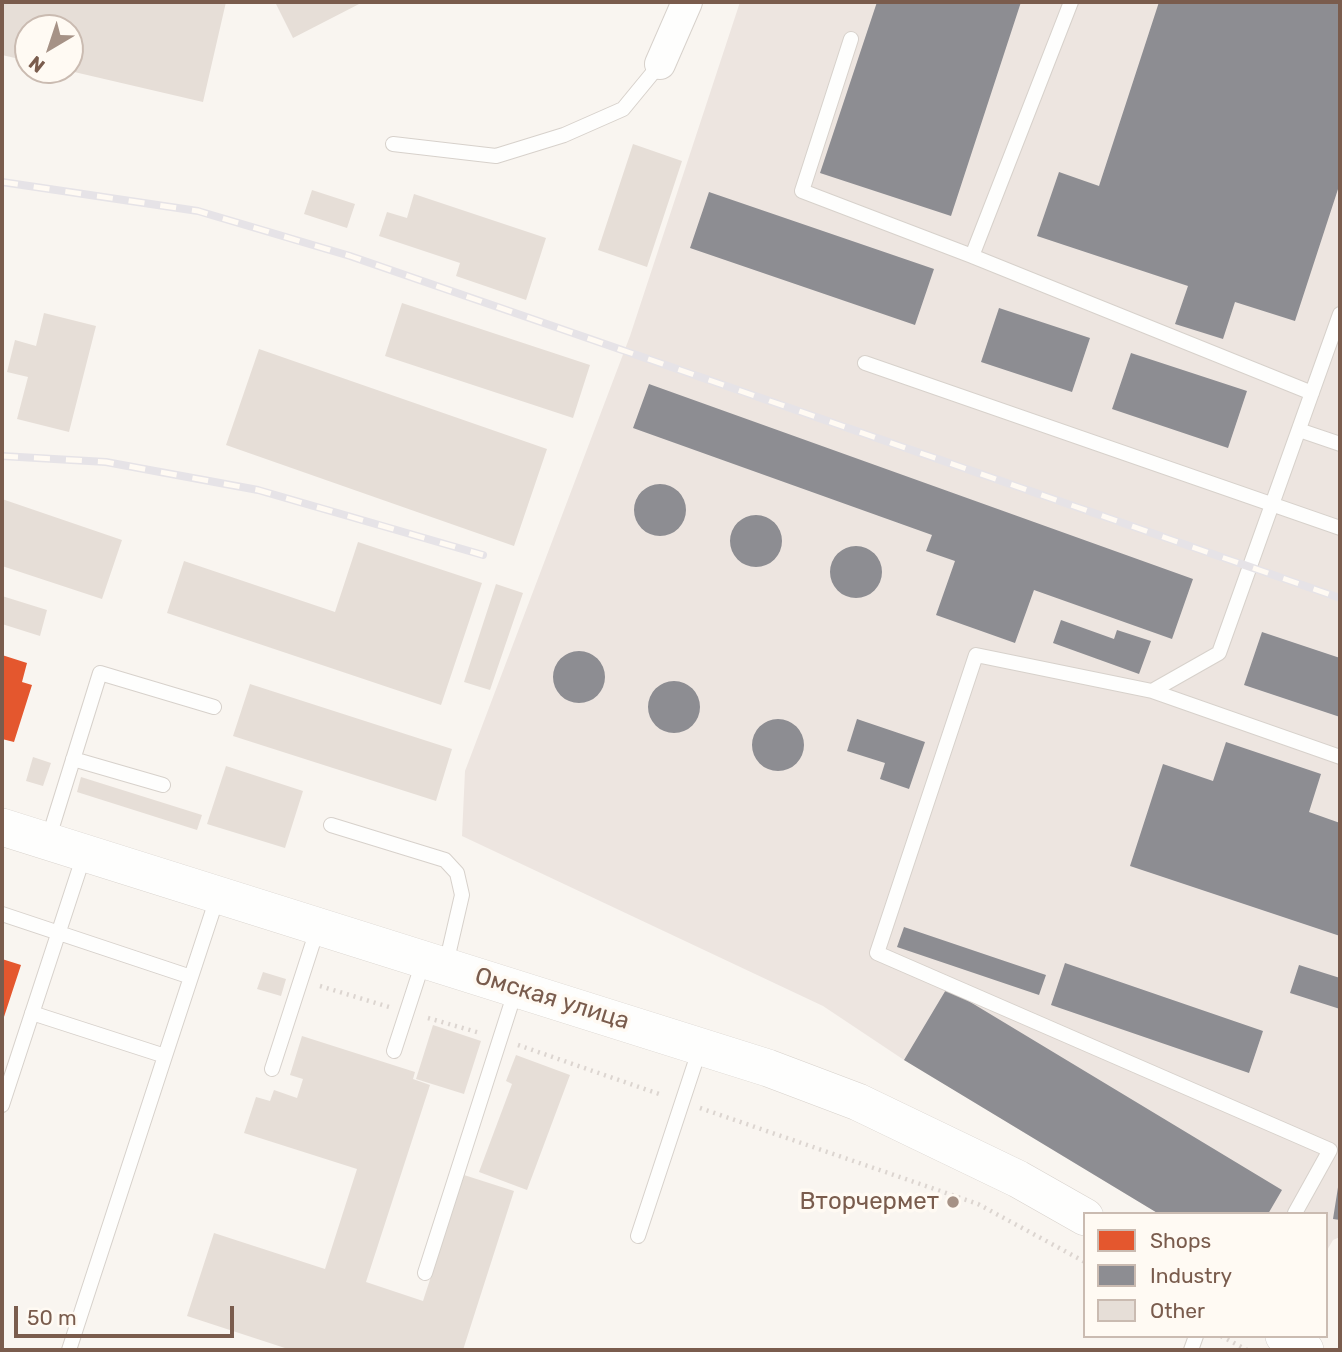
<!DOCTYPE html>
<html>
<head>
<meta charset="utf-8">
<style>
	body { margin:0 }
	#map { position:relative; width:1342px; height:1352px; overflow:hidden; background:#f9f5f0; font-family:Rubik,sans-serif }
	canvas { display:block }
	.frame { position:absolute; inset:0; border:4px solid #7a5c4d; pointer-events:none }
	.legend { position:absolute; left:1083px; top:1212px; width:245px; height:126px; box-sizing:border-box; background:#fffaf3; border:2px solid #cabbb1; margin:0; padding:9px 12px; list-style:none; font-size:21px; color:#7a5c4d }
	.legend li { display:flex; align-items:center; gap:14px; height:35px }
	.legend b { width:35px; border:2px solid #cabbb1 }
	.north { position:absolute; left:14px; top:14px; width:70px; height:70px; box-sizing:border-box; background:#fffaf3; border:2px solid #cabbb1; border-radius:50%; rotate:219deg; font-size:19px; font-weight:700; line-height:28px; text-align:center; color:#7a5c4d }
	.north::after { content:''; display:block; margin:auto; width:24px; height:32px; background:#a69286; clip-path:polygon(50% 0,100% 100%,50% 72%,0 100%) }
	.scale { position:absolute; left:14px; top:1306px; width:220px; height:32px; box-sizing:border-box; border:4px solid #7a5c4d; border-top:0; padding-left:9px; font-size:21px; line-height:24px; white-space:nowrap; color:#7a5c4d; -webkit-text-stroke:5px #fffaf3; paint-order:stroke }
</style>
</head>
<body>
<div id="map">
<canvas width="1342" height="1352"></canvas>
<div class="frame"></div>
<ul class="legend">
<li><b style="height:19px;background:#e4572e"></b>Shops</li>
<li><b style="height:19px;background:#8d8d92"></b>Industry</li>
<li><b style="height:19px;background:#e6ded7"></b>Other</li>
</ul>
<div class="north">N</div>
<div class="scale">50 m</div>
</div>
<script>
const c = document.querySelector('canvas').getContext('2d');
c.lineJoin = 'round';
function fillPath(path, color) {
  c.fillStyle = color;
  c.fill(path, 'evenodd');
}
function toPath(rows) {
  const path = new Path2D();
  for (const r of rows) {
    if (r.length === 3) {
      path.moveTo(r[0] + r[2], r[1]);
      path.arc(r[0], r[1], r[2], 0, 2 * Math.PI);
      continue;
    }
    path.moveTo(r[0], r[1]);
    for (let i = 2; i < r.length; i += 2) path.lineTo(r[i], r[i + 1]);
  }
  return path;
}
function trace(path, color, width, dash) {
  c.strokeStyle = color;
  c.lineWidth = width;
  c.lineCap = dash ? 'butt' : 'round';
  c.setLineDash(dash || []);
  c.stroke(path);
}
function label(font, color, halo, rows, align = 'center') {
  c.font = font + ' Rubik,sans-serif';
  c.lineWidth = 7;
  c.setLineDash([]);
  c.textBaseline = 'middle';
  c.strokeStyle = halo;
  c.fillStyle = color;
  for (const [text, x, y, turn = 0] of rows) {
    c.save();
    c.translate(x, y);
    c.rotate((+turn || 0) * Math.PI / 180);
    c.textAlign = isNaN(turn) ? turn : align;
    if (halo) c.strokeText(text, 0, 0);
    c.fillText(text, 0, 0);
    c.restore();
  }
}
const industrial = toPath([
	[740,2,1340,2,1340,1237,1333,1240,1326,1252,1326,1214,1159,1214,904,1060,823,1006,462,836,465,771,630,336]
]);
const shops = toPath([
	[2,655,27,663,22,682,32,685,14,742,2,739],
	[2,959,21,965,2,1023]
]);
const industry = toPath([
	[877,2,1021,2,951,216,820,173],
	[1159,2,1340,2,1340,183,1295,321,1235,302,1223,339,1175,324,1188,286,1037,236,1059,172,1099,186],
	[709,192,934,269,915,325,690,248],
	[999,308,1090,338,1072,392,981,362],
	[1131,353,1247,391,1228,448,1112,409],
	[649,384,1193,579,1172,639,1034,590,1015,643,936,615,955,561,926,551,932,535,633,428],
	[660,510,26],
	[756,541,26],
	[856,572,26],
	[1061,620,1114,639,1117,630,1151,641,1139,674,1053,643],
	[1262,632,1340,658,1340,717,1244,685],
	[579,677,26],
	[674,707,26],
	[857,719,925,742,909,789,880,779,885,763,847,751],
	[778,745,26],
	[1226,742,1321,774,1309,812,1340,823,1340,936,1130,866,1163,764,1213,781],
	[904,927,1046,975,1039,995,897,947],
	[1065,963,1263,1031,1249,1073,1051,1005],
	[1299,965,1340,978,1340,1009,1290,993],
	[947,988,1282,1190,1268,1214,1159,1214,904,1060],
	[1339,1181,1340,1181,1340,1220,1333,1219]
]);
const building = toPath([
	[2,2,226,2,203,102,70,71,70,28,28,28,28,61,2,55],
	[275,2,363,2,293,38],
	[633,144,682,161,647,267,598,250],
	[312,190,355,204,347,228,304,214],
	[414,194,546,238,526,300,456,276,460,263,379,236,387,212,407,218],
	[402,303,590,365,573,418,385,356],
	[44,313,96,326,69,432,17,419,28,377,7,372,15,340,36,346],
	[259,349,547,449,514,546,226,445],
	[2,499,122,540,102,599,2,566],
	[358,542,482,583,441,705,167,613,184,561,335,612],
	[496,584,523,593,490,690,464,682],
	[2,596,47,610,40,636,2,624],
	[250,684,452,749,436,801,233,736],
	[33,757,51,763,43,786,26,781],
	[226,766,303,791,285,848,207,824],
	[81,777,202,815,197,830,77,792],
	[263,972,286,979,281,996,257,989],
	[433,1025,481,1041,464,1094,416,1079],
	[302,1036,415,1072,413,1079,430,1085,366,1282,423,1301,464,1175,514,1191,463,1350,291,1350,187,1316,214,1233,325,1269,357,1169,244,1133,256,1097,270,1101,274,1090,297,1098,303,1079,290,1075],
	[516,1055,570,1075,527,1190,479,1172,512,1084,506,1081]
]);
const path = toPath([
	[320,986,389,1007],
	[428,1018,480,1033],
	[518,1045,662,1095],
	[700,1108,978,1204,1085,1262],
	[1221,1336,1247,1350]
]);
const service = toPath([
	[851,39,802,191,972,256,1071,2],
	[393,144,496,156,564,135,623,109,660,64],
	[972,256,1312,393],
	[865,363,1340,528],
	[1299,430,1340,444],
	[1152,691,1340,757],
	[73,759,163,785],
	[331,825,445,860,457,873,462,895,446,964],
	[48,840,100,673,214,707],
	[2,914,191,977],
	[32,1013,165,1056,218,895],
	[394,1051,424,959],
	[272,1069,318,927],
	[2,1105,84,855],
	[1295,1213,1330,1150,877,953,976,655,1152,691,1219,653,1340,314],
	[638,1236,700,1048],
	[425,1273,516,989],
	[69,1350,165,1056],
	[1191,1350,1196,1336]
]);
const minor = toPath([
	[660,64,687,2]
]);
const tertiary = toPath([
	[2,827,768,1068,858,1102,1018,1179,1085,1217],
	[1284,1336,1305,1350]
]);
const rail = toPath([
	[2,182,198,211,350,256,1340,598],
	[2,456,106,462,258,490,483,555]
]);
const markers = [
	[953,1202,7,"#a69286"]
];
const streetNames = [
	["Омская улица",552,999,17]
];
const poiNames = [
	["Вторчермет",939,1202]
];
fillPath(industrial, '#ede5e0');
fillPath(shops, '#e4572e');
fillPath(industry, '#8d8d92');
fillPath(building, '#e6ded7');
trace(service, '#d7d1cb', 16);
trace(minor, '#d7d1cb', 32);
trace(tertiary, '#d7d1cb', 38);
trace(path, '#dcd5d0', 4.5, [2, 5]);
trace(service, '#fefefd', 14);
trace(minor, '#fefefd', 30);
trace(tertiary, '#fefefd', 37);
trace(rail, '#e6e3e7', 8);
trace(rail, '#fffaf3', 5, [16]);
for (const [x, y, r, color] of markers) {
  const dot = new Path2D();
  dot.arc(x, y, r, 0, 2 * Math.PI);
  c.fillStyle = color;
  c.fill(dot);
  trace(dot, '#fffaf3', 2.5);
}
label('24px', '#7a5c4d', '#fffaf3', streetNames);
label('24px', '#7a5c4d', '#fffaf3', poiNames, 'right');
</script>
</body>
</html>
